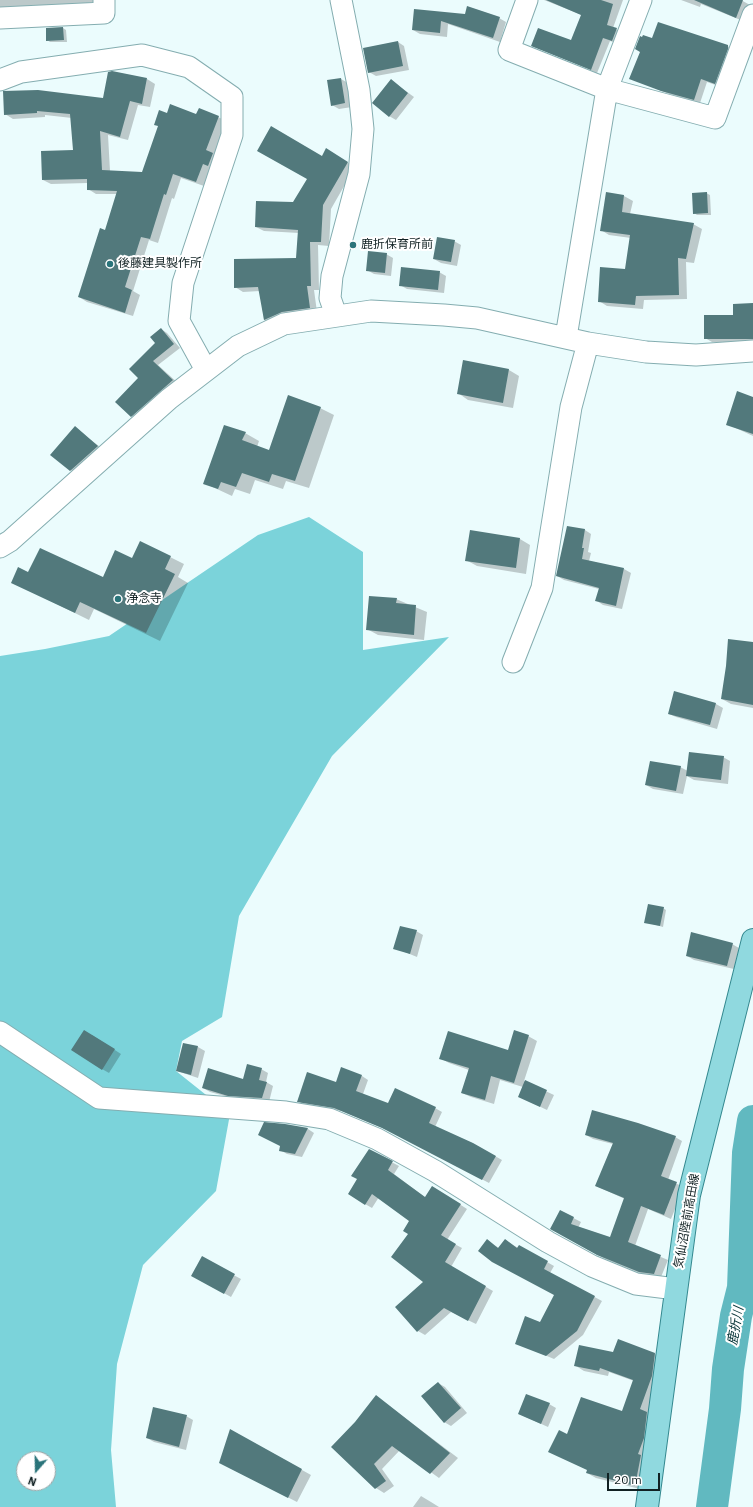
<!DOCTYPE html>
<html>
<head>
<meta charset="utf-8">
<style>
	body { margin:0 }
	#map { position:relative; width:753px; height:1507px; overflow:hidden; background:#ebfcfd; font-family:"IBM Plex Sans",sans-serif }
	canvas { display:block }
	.north { position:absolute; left:16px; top:1451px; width:40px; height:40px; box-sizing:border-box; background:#fff; border:1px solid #a0a6a7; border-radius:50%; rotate:200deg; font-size:11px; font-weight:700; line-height:16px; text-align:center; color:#112123 }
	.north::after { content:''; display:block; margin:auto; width:14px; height:18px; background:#2a747a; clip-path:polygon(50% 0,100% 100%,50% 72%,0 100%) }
	.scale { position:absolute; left:607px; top:1473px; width:53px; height:18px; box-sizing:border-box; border:2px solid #112123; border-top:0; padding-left:5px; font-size:12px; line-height:14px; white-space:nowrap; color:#112123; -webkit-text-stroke:3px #fff; paint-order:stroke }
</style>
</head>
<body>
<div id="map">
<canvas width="753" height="1507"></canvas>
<div class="north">N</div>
<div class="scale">20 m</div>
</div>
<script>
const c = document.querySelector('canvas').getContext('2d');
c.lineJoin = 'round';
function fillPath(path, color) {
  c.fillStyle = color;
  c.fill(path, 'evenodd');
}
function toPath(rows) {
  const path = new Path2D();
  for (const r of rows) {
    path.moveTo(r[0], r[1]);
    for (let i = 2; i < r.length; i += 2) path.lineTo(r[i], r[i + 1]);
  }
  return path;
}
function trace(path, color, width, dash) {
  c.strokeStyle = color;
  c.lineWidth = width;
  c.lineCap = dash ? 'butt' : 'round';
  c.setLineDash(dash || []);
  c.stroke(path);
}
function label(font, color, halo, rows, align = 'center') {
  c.font = font + ' "IBM Plex Sans","Noto Sans JP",sans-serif';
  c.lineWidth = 4;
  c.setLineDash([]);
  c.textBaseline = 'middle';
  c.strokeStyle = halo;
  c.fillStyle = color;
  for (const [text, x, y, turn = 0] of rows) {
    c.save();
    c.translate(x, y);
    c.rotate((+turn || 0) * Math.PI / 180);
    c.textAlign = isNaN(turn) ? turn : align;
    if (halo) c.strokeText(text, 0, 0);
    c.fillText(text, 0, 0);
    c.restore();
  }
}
const forest = toPath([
	[309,517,363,552,363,650,449,637,332,756,239,916,222,1017,182,1041,176,1071,230,1114,216,1191,143,1265,117,1364,111,1450,116,1507,0,1507,0,656,45,649,109,636,258,535],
	[24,1459,48,1459,48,1483,24,1483]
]);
const shadow = toPath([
	[0,0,110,0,110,4,0,11],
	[544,0,623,0,613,28,624,33,619,44,610,41,597,73,532,45,572,41,582,15],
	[681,0,741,0,750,5,743,21,701,4,700,7],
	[415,10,499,18,506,22,500,42,448,24,447,37,420,34,413,30],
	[63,28,66,30,67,42,50,42,47,40],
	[652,39,727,46,734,49,721,87,707,82,700,103,669,94,631,78],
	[398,42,404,46,409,70,376,76,369,72],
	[147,79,155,84,150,107,138,105,128,140,108,135,110,171,143,173,167,114,197,116,199,109,227,121,214,155,220,159,204,186,181,178,174,199,172,198,158,243,149,240,133,291,140,295,133,316,87,302,79,297,106,231,117,194,96,194,88,189,88,183,51,184,43,180,74,151,72,118,45,115,45,117,13,119,5,114,104,99],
	[341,79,348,83,352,107,339,109,332,105],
	[392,81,414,97,396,120,389,116],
	[326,150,355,167,331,209,329,246,318,245,319,290,314,290,317,312,272,324,264,320,260,291,243,292,235,287,297,259,299,233,264,231,256,227,294,203],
	[607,193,624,196,633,201,630,214,693,224,702,229,694,263,686,262,687,299,644,300,643,309,607,306,599,301,626,270,631,238,609,235,601,230],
	[706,193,710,195,711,215,697,215,694,213],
	[454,241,461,245,457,266,441,263,434,259],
	[386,254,393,258,391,276,374,274,367,270],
	[439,272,446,276,444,293,407,289,400,285],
	[753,304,753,343,712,342,705,338],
	[161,329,167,333,180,348,158,365,179,384,138,420,132,416],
	[464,361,509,370,519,376,513,408,468,400,458,393],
	[753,398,753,436,727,424],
	[320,408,334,415,309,488,286,481,283,489,255,480,250,494,235,489,232,496,204,483,245,433,259,441,257,447,270,451],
	[75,428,104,450,77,475,52,455],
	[568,527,585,530,591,534,588,552,591,553,589,561,624,569,631,573,622,609,603,605,597,601,599,589,564,580,557,576],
	[520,539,530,545,526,574,477,566,466,560],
	[170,557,184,564,178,577,188,583,160,641,94,609,89,620,12,582,29,573,103,579,132,559],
	[396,599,427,612,424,640,378,635,367,629],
	[753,643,753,708,731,704,722,699],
	[675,692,716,704,723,708,717,729,676,717,669,714],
	[723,757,730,761,728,784,694,780,687,776,683,794,653,789,646,785,680,767,688,771],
	[663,908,666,910,663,927,645,922],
	[416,931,423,935,417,957,395,948],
	[732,944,739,948,734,969,694,960,687,956],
	[92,1035,121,1054,109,1073,102,1069],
	[528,1036,537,1041,524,1081,554,1095,547,1110,526,1100,523,1087,500,1080,494,1104,471,1097,462,1093,469,1070,449,1063,440,1058,508,1051],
	[184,1044,198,1047,205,1051,198,1078,177,1071],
	[261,1069,268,1073,266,1082,273,1086,269,1102,236,1099,210,1092,203,1088,244,1080],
	[362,1076,368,1080,363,1094,388,1104,435,1108,442,1112,435,1127,472,1143,502,1160,489,1183,390,1131,342,1111,305,1105,298,1101,337,1083],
	[265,1123,308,1129,314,1133,302,1157,287,1154,280,1150,281,1146],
	[586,1135,675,1137,682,1141,668,1180,684,1187,671,1219,648,1209,635,1246,668,1260,661,1277,647,1276,605,1259,552,1229,560,1211,581,1222,578,1228,611,1239,625,1199,596,1186,613,1144,593,1139],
	[369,1150,399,1166,394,1174,426,1198,439,1191,467,1209,447,1240,462,1248,451,1267,493,1291,476,1324,451,1312,425,1335,418,1331,425,1281,409,1233,411,1221,379,1197,372,1208,365,1204,359,1179],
	[505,1240,518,1248,519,1246,554,1266,550,1273,602,1301,583,1335,554,1359,516,1343,540,1323,555,1295,494,1245,499,1248],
	[202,1258,241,1279,231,1297,193,1276],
	[614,1353,655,1354,664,1359,661,1381,648,1414,656,1418,644,1490,596,1478,587,1473,588,1470,550,1452,568,1436,622,1412,634,1381,609,1372,608,1376,584,1371,576,1366],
	[438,1383,445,1387,467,1413,451,1426,444,1422],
	[376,1396,458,1458,439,1478,400,1450,382,1469,394,1486,384,1493,376,1488,356,1422],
	[549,1404,556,1408,548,1427,519,1414],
	[186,1416,193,1420,186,1450,154,1442,147,1438],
	[230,1430,311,1475,297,1502,230,1468],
	[421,1496,431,1502,439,1507,413,1507]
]);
const river = toPath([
	[712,1507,725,1409,728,1369,736,1316,743,1288,748,1153,753,1121]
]);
const building = toPath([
	[546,0,601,0,613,4,607,25,617,28,612,41,603,38,591,70,531,46,538,28,571,40,581,15],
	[694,0,743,0,736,18],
	[467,6,500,17,493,38,441,21,440,33,412,30,414,9,465,14],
	[658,22,728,45,728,49,715,84,701,79,694,100,661,91,629,79,640,52,635,49,640,36,642,37,643,35,652,38],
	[63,27,64,40,46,41,46,28],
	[398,41,403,66,368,73,363,48],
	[112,71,147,78,142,104,130,101,120,137,100,131,102,170,142,172,158,126,154,125,159,110,167,113,170,104,196,114,199,108,219,116,206,150,213,153,208,166,203,164,196,182,173,174,166,195,164,194,150,239,141,237,125,287,132,290,125,313,78,297,100,228,105,230,117,191,87,190,87,179,42,180,41,151,73,150,70,114,37,111,37,113,4,115,3,91,38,90,103,98,108,72],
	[341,78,345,103,331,106,327,80],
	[391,79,408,93,389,117,372,103],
	[271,126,322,156,326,148,348,162,323,205,321,242,310,242,311,286,307,286,310,308,282,312,264,320,258,287,234,288,234,259,296,258,298,230,255,227,256,201,293,202,307,179,257,151],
	[606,192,624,195,622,212,694,223,686,259,678,258,679,295,636,296,635,305,598,302,600,267,625,269,630,235,600,231],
	[707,192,708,213,693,214,692,193],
	[437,237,455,240,451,262,433,259],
	[368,251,387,253,385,273,366,271],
	[401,267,440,271,438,290,399,286],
	[753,303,753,339,704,339,704,315,733,315,733,304],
	[161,328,174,344,153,361,173,380,131,417,115,402,138,378,129,369,155,343,150,337],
	[463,360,509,369,503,403,457,394],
	[737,391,753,397,753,434,726,425],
	[288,395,321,407,295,481,272,474,269,482,242,473,236,487,221,482,218,489,203,484,224,425,246,432,242,440,269,450],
	[75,426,98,446,70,471,50,455],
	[567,526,585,529,582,548,584,548,582,559,624,568,616,606,595,601,599,588,556,576],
	[470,530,520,538,516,568,465,561],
	[140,541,171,556,165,569,175,574,146,633,80,602,75,613,11,583,18,567,28,572,40,548,103,577,115,550,132,558],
	[369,596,397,598,396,603,416,605,414,635,366,630],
	[728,639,753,642,753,705,721,699,726,666],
	[674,691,716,703,710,725,668,714],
	[689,752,724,756,721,780,686,776],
	[650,761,681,766,676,791,645,785],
	[648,904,664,907,660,926,644,923],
	[400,926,417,930,410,954,393,949],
	[691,932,733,943,727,966,686,956],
	[84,1030,115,1049,102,1070,71,1050],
	[514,1030,529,1035,514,1083,491,1076,485,1100,461,1093,469,1068,439,1059,448,1031,508,1050],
	[183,1043,198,1046,191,1075,176,1071],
	[247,1064,262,1068,259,1080,267,1082,262,1098,228,1096,202,1088,208,1068,243,1079],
	[341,1067,362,1075,356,1091,388,1103,395,1088,436,1107,429,1123,473,1143,496,1156,482,1180,382,1128,334,1108,297,1102,307,1072,336,1082],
	[525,1080,547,1090,540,1107,518,1097],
	[592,1110,638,1123,676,1136,661,1176,677,1182,664,1215,641,1206,628,1242,661,1255,654,1274,639,1272,597,1255,550,1229,560,1210,574,1217,571,1224,610,1237,624,1198,595,1186,613,1143,585,1135],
	[264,1122,285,1124,308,1128,295,1154,279,1151,280,1146,258,1135],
	[369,1149,393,1161,388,1170,425,1197,432,1186,461,1204,441,1235,456,1244,445,1262,486,1286,468,1321,444,1308,417,1332,395,1307,423,1282,391,1257,408,1234,403,1231,409,1221,372,1194,365,1205,348,1194,357,1179,351,1176],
	[487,1239,498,1248,505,1239,517,1248,519,1245,548,1261,544,1269,595,1296,577,1331,546,1356,515,1344,525,1316,540,1322,554,1295,492,1262,478,1251],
	[202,1256,235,1274,224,1294,191,1276],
	[618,1339,655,1353,652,1376,640,1409,647,1412,644,1438,638,1454,641,1455,635,1486,586,1473,587,1470,548,1452,559,1430,567,1434,581,1397,622,1411,633,1380,600,1368,599,1371,574,1366,579,1345,613,1352],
	[438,1382,461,1408,444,1423,421,1396],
	[526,1394,550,1403,541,1424,518,1414],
	[376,1395,450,1453,430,1474,392,1446,374,1464,386,1481,375,1489,331,1447,355,1422],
	[153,1407,187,1415,179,1447,146,1438],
	[230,1429,302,1469,288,1498,219,1463]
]);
const street = toPath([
	[527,0,509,50,607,89,715,118,753,15],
	[0,18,104,13,104,0],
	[0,80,21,72,142,55,189,67,232,97,232,135,183,283,179,321,206,370],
	[336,315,330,298,332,276,359,174,363,129,359,90,341,0],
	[566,337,607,89,641,0],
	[0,547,10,541,169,399,238,346,284,324,371,311,444,315,477,318,588,343,646,352,696,355,753,351],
	[513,662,542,588,571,407,588,343],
	[0,1032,99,1098,286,1112,329,1119,377,1139,435,1171,548,1242,592,1266,636,1284,676,1289]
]);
const primary = toPath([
	[647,1507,689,1195,753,940]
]);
const markers = [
	[353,245,4,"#2a747a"],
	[110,264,4,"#2a747a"],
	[118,599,4,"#2a747a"]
];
const poiNames = [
	["鹿折保育所前",361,245],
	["後藤建具製作所",118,264],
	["浄念寺",126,599]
];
const streetNames = [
	["気仙沼陸前高田線",687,1221,-80]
];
const waterNames = [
	["鹿折川",736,1326,-80]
];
fillPath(forest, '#7bd3da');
fillPath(shadow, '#0003');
trace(river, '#61b9c0', 32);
fillPath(building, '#52797c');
trace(street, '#84adb0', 23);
trace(primary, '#33888f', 24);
trace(street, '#fff', 21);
trace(primary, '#90d9df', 22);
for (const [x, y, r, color] of markers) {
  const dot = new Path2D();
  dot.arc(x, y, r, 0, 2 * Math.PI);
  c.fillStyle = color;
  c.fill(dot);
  trace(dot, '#fff', 1.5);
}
label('12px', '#112123', '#fff', poiNames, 'left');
label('12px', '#112123', '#fff', streetNames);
label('italic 13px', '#053235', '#fff', waterNames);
</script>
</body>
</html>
